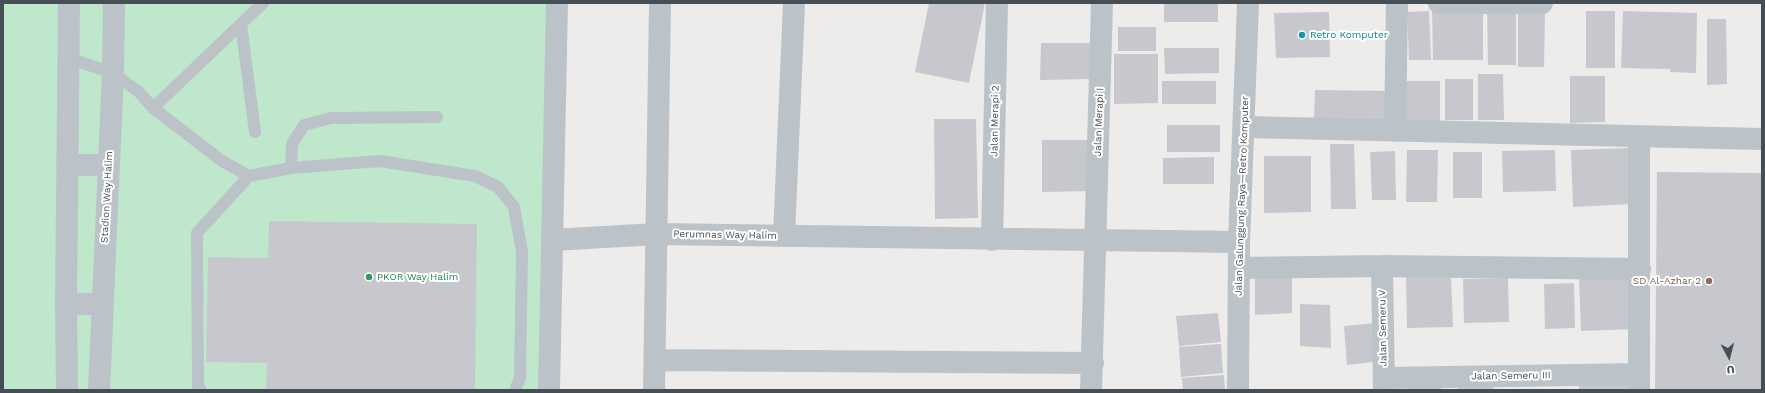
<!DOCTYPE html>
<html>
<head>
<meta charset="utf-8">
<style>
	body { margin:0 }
	#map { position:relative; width:1765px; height:393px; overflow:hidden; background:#eeebeb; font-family:"Work Sans",sans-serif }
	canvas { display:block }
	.frame { position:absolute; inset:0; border:4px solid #464f56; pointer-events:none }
	.north { position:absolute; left:1709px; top:337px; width:40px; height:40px; -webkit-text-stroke:3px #fff; paint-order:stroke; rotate:173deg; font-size:11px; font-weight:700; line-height:16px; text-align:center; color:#464f56 }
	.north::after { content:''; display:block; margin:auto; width:14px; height:18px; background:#464f56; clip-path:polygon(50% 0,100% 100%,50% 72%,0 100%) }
</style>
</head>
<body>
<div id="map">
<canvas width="1765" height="393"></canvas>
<div class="frame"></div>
<div class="north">U</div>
</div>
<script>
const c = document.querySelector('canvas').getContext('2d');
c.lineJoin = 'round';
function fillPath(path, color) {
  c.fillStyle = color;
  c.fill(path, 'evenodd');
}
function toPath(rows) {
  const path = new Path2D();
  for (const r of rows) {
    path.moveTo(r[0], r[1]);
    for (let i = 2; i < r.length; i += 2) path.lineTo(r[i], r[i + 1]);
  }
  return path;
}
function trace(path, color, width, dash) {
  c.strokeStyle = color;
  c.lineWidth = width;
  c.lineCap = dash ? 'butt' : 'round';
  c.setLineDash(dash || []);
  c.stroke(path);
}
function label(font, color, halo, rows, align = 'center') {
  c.font = font + ' "Work Sans",sans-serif';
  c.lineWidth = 4;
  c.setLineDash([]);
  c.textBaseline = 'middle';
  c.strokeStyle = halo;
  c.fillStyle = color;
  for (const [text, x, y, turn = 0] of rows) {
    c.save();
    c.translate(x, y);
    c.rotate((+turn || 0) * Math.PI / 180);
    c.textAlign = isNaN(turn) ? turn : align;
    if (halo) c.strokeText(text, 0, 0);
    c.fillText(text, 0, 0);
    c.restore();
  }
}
const green = toPath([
	[3,3,560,3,550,390,3,390]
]);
const building = toPath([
	[929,3,985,3,969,83,915,72],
	[1164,3,1218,3,1218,22,1164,22],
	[1487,6,1516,6,1516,65,1488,65],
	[1432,9,1483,9,1483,60,1433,60],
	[1429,11,1431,60,1409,60,1407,12],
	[1586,11,1615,11,1615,68,1586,68],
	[1623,11,1697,13,1696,73,1670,72,1670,69,1621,68],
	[1329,12,1330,57,1276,58,1274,13],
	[1518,13,1545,13,1544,67,1518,67],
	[1707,19,1726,19,1727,84,1707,85],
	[1118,27,1156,27,1156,51,1118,51],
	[1041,43,1092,43,1092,79,1040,80],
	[1164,48,1219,48,1219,73,1165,74],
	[1114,54,1158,54,1158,103,1114,104],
	[1478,74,1503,74,1504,120,1478,120],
	[1570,76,1605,76,1605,122,1570,123],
	[1445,79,1473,79,1473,120,1445,120],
	[1162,81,1216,81,1216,104,1162,104],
	[1404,81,1440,81,1440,121,1404,121],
	[1315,90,1391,91,1391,120,1314,120],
	[934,119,976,119,978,218,935,219],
	[1167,125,1220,125,1220,152,1167,152],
	[1042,140,1091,140,1092,191,1042,192],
	[1330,144,1354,144,1356,209,1331,209],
	[1629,148,1631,204,1573,207,1571,150],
	[1407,150,1438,150,1437,202,1406,202],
	[1555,150,1556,191,1503,192,1502,151],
	[1395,151,1396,200,1372,200,1370,152],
	[1453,152,1482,152,1482,198,1453,198],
	[1264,156,1311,156,1311,212,1264,213],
	[1214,157,1214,184,1163,184,1163,158],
	[1657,172,1762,173,1762,390,1655,390],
	[269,221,477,224,475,390,266,390,267,363,206,362,208,257,268,258],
	[1255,275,1292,275,1292,313,1255,315],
	[1451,276,1453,327,1407,328,1406,277],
	[1636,276,1638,329,1581,331,1579,278],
	[1508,278,1509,322,1464,323,1463,279],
	[1574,283,1575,328,1545,329,1544,284],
	[1300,304,1330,305,1331,348,1300,346],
	[1218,313,1221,342,1179,346,1176,316],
	[1377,323,1380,361,1347,365,1344,326],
	[1221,344,1223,373,1181,377,1179,347],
	[1224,375,1225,390,1183,390,1182,378],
	[1458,382,1493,382,1493,390,1458,390],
	[1630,382,1630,390,1579,390,1579,383],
	[1441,385,1441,390,1407,390,1407,386]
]);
const service = toPath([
	[241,24,255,132],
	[68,58,113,73,139,92,153,108,222,161,249,176,291,168,380,161,475,176,498,187,514,207,522,252,520,378,515,390],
	[153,108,263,3],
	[291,168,292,144,304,125,331,118,437,117],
	[201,390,198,386,197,233,249,176]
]);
const minor = toPath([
	[1439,3,1542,3],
	[1245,127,1762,139],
	[1395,131,1397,3],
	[67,165,109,165],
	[784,236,794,3],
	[552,240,657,234,1239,242],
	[992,240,997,3],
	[1382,266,1384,390],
	[1239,268,1382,266,1640,269],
	[66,304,102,304],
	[655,360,1093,363],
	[1384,378,1638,374],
	[67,390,66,304,69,3],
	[99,390,113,73,114,3],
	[654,390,660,3],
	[1091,390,1102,3],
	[1238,390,1239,242,1248,3],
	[1639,390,1639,136]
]);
const tertiary = toPath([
	[549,390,557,3]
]);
const markers = [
	[1302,35,4,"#0f9aa8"],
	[369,277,4,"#2e9e5b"],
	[1709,281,4,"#8d6e63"]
];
const cultureNames = [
	["Retro Komputer",1310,35]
];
const streetNames = [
	["Jalan Merapi 2",995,121,-89],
	["Jalan Merapi I",1099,122,-88],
	["Jalan Galunggung Raya—Retro Komputer",1242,196,-88],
	["Stadion Way Halim",107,197,-87],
	["Perumnas Way Halim",725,235,1],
	["Jalan Semeru V",1383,328,-91],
	["Jalan Semeru III",1511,376,-1]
];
const leisureNames = [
	["PKOR Way Halim",377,277]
];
const educationNames = [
	["SD Al-Azhar 2",1701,281]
];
fillPath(green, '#bee7cc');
fillPath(building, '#c7c8ce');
trace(service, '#bbc3c9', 12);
trace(minor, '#bbc3c9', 22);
trace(tertiary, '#bbc3c9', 22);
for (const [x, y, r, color] of markers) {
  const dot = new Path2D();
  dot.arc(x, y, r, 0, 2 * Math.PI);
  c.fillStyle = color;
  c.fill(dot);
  trace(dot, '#fff', 1.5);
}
label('10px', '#0d838f', '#fff', cultureNames, 'left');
label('10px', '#464f56', '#fff', streetNames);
label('10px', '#27864d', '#fff', leisureNames, 'left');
label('10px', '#785e54', '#fff', educationNames, 'right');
</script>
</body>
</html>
